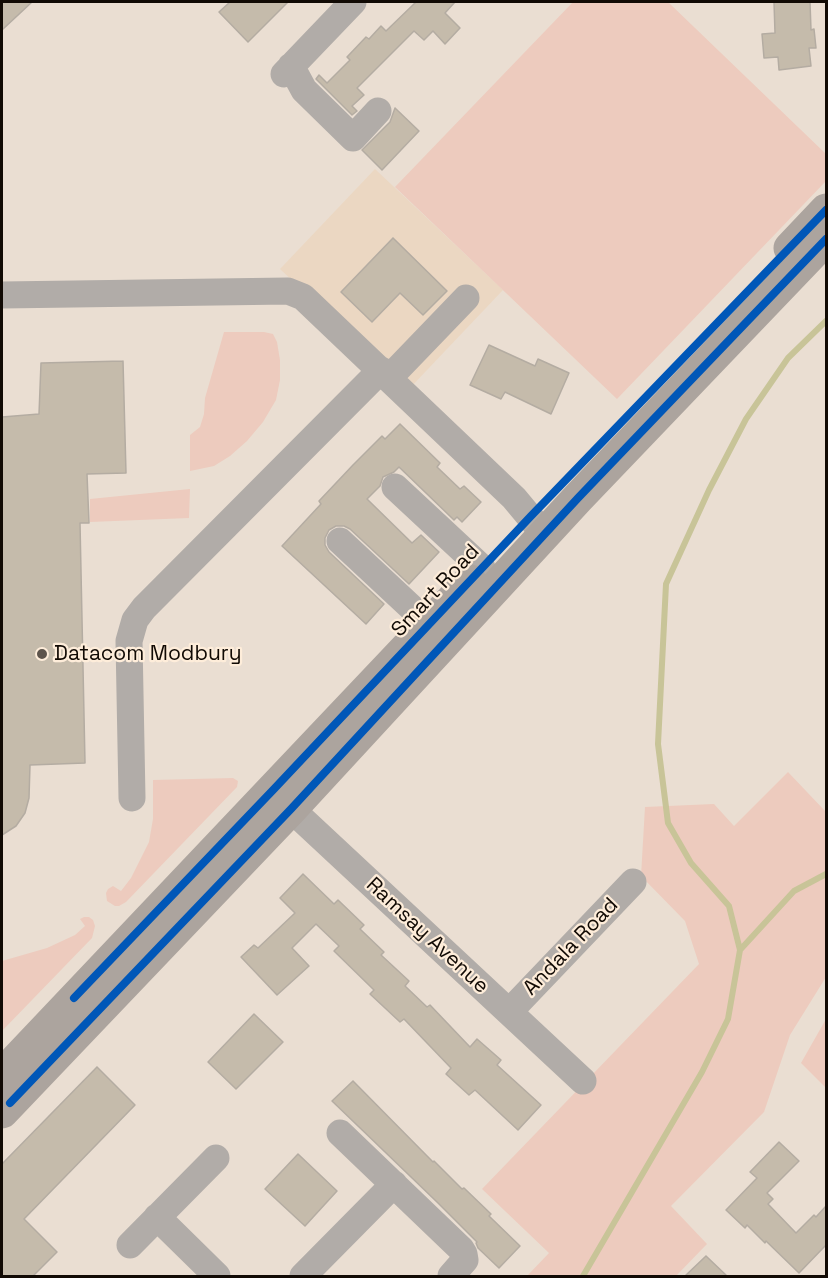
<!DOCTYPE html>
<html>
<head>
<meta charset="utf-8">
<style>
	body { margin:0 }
	#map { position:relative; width:828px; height:1278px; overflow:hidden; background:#eaded2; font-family:"Space Grotesk",sans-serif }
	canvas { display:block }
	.frame { position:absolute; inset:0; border:3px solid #110a04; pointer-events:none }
</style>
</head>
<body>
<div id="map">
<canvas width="828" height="1278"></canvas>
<div class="frame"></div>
</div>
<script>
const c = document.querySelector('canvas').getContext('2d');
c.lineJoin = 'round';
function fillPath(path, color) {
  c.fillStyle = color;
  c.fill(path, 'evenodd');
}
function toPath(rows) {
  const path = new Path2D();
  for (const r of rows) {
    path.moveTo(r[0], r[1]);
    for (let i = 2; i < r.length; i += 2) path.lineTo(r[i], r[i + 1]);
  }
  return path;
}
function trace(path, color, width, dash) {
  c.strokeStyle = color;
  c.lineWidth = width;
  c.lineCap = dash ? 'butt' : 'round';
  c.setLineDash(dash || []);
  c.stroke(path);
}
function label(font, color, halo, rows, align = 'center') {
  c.font = font + ' "Space Grotesk",sans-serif';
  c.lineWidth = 4.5;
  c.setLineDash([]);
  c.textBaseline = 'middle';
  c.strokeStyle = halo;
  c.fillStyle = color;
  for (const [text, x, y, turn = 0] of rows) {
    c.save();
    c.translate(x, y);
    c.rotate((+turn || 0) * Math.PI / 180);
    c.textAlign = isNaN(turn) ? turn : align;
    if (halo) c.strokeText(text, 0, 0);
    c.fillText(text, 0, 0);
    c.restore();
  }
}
const built = toPath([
	[375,169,503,290,409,389,280,269]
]);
const green = toPath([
	[573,2,668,2,826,154,826,181,617,399,395,187],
	[224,332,264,332,273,334,277,342,280,360,280,380,276,400,263,422,247,441,230,456,214,466,190,471,190,435,200,427,204,414,205,398],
	[190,489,189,518,90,522,90,499],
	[788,772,826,812,826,977,790,1035,764,1112,671,1206,707,1244,676,1276,527,1276,549,1253,482,1189,699,964,685,921,641,876,645,807,714,804,734,826],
	[233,778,238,781,237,787,126,902,119,906,115,906,107,901,106,893,108,889,113,886,121,891,131,878,149,842,153,819,153,780],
	[84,917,89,917,93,920,95,926,92,938,2,1031,2,961,47,948,75,935,85,926,80,919],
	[826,1019,826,1088,801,1063]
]);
const stream = toPath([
	[740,950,794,891,826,874],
	[583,1276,702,1072,728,1019,740,950,729,906,691,863,668,823,658,744,666,584,709,490,746,419,788,358,826,321]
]);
const building = toPath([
	[2,2,32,2,2,30,2,2],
	[230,2,288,2,248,42,219,12,230,2],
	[416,2,455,2,445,13,460,28,445,44,433,31,424,40,414,31,357,88,364,95,352,106,357,111,352,115,316,79,319,75,327,83,350,60,347,57,366,37,369,39,381,26,386,31,416,2],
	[774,2,810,2,811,30,814,29,816,48,809,48,811,66,779,70,778,57,764,58,762,34,775,33,774,2],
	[395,108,419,131,382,170,362,150,390,122,395,108],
	[393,238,447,291,423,315,400,293,372,322,341,292,393,238],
	[489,345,535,366,538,359,569,373,551,414,505,392,501,399,470,385,489,345],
	[123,361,126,473,87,474,89,523,80,523,85,763,30,765,29,798,25,813,16,826,2,835,2,417,39,414,41,363,123,361],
	[400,424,440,463,437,467,460,489,464,486,481,502,462,522,457,517,454,520,399,467,394,472,383,477,380,486,367,499,412,543,421,535,439,552,409,584,350,529,344,526,336,526,329,530,325,538,325,545,329,552,384,604,366,624,282,546,321,504,319,501,353,465,382,436,385,439,400,424],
	[303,874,334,904,338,900,364,925,360,929,384,952,381,955,409,981,405,986,427,1007,430,1005,470,1047,477,1039,501,1060,497,1065,541,1105,518,1130,475,1090,469,1095,446,1074,451,1068,404,1019,400,1022,370,994,374,990,334,951,339,946,316,924,292,948,309,966,277,995,241,957,254,945,258,948,295,913,280,898,303,874],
	[254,1014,283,1042,236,1089,208,1062,254,1014],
	[97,1067,135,1105,24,1219,57,1252,33,1276,2,1276,2,1164,97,1067],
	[353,1081,433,1162,434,1161,462,1189,464,1188,491,1214,489,1216,520,1246,499,1268,478,1248,476,1243,477,1242,437,1202,332,1101,353,1081],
	[779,1142,799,1161,767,1193,773,1199,768,1204,796,1233,814,1215,816,1217,826,1206,826,1245,799,1273,766,1241,765,1243,747,1225,745,1228,726,1210,757,1178,750,1172,779,1142],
	[298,1154,337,1191,305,1226,265,1189,298,1154],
	[706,1256,727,1276,685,1276,706,1256]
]);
const minor = toPath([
	[291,66,304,90,353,138,378,111],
	[284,74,353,2],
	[2,295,288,291,303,297,514,498,544,534],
	[389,378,466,298],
	[395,487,482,568],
	[340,541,429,624],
	[278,794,291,809,583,1081],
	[132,798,129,641,135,620,144,608,381,370],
	[509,1012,633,882],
	[340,1133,461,1249,464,1254,465,1260,451,1276],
	[157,1217,217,1276],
	[130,1245,216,1158],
	[303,1276,394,1184]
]);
const major = toPath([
	[790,248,826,210],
	[2,1075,470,581],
	[2,1112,291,809,578,498,826,239]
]);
const cycleway = toPath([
	[74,998,274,789,531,516,826,210],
	[10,1103,291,809,578,498,826,239]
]);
const markers = [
	[42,654,6,"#5d544c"]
];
const streetNames = [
	["Smart Road",436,591,-47],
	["Ramsay Avenue",427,936,43],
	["Andala Road",571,947,-46]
];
const poiNames = [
	["Datacom Modbury",54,654]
];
fillPath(built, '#ebd7c2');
fillPath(green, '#edcbbe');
trace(stream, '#c8c498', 6);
fillPath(building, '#c5bbab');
trace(building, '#b4aca2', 1.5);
trace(minor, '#b1aca8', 27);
trace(major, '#aca49e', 33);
trace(cycleway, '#0057b8', 8);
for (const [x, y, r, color] of markers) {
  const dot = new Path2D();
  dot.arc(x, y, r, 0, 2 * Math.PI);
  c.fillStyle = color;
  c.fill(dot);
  trace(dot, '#feedda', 2);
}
label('21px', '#110a04', '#feedda', streetNames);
label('21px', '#110a04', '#feedda', poiNames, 'left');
</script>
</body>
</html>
